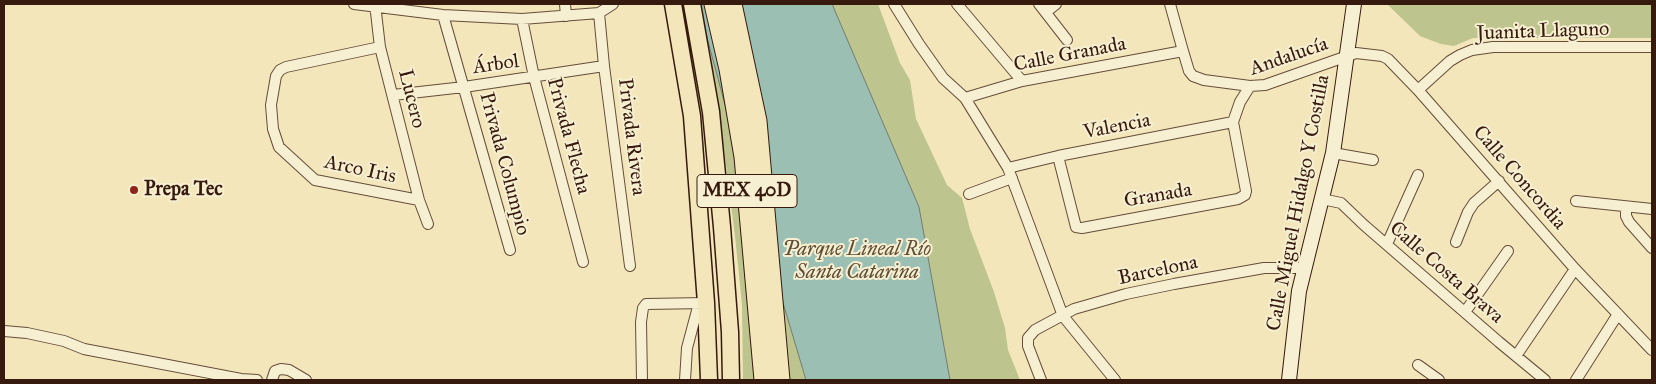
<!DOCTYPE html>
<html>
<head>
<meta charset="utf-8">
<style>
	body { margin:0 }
	#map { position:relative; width:1656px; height:384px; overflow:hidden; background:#f2e6ba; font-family:"IM FELL Great Primer",serif }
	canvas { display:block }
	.frame { position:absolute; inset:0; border:5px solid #361a0e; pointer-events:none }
</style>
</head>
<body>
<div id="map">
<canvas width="1656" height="384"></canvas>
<div class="frame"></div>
</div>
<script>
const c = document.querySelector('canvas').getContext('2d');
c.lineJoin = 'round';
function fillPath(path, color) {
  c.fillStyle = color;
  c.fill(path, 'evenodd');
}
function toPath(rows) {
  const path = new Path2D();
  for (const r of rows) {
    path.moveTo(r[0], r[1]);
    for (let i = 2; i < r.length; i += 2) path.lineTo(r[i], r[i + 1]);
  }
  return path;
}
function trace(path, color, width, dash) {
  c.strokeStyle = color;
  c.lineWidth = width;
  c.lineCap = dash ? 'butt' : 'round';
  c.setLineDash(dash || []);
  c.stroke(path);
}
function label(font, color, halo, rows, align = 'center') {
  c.font = font + ' "IM FELL Great Primer",serif';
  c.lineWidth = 4;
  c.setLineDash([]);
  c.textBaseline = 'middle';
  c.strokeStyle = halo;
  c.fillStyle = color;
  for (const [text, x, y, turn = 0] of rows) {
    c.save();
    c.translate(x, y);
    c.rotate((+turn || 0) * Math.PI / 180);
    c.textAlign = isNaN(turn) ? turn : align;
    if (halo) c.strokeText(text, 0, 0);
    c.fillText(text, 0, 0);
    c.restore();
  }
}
const green = toPath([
	[703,4,878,4,900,63,910,80,916,119,947,185,962,198,970,229,994,292,1005,328,1008,350,1020,380,743,380,742,304,735,236,724,150,712,70,708,23],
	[1387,4,1652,4,1652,38,1473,38,1454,46,1441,44,1420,36]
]);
const water = toPath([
	[698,4,832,4,919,207,950,380,806,380,735,142,698,4]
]);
const street = toPath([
	[354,4,443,15,522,19,599,13,613,4],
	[375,4,380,47,419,200,428,224],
	[565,4,566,16],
	[894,4,919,44,943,78,965,98,1008,168,1063,316,1115,380],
	[957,4,1022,81],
	[1039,4,1067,40],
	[1170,4,1183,51,1189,71,1193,76,1204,80,1250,86],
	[1046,12,1056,4],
	[599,13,604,66,630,266],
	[443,15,510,250],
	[522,19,534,77,583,262],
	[380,47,286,67,280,70,276,76,271,105,273,129,279,147,315,180,419,200],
	[1418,90,1450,61,1460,55,1472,50,1493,47,1652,47],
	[393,95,464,87,604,66],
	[965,98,1022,81,1183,51],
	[1333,153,1373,160],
	[1058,156,1076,227,1082,228,1238,199,1245,195,1246,191,1233,122,1240,102,1250,86,1265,85,1356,53,1382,56,1388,59,1418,90,1575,269,1652,350],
	[1008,168,1058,156,1233,122],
	[969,194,1012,178],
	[1322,199,1341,203,1364,225,1499,342,1545,380],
	[1576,201,1652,209],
	[1626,207,1626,216,1629,222,1652,248],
	[1456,242,1468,212,1474,203,1499,181],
	[1387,244,1418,175],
	[1465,312,1508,251],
	[4,331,27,333,64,341,84,349,241,379,257,380],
	[1516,356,1575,269],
	[1418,365,1439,380],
	[272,380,275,371,281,369,289,370,306,380],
	[642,380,641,322,643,308,646,304,706,303],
	[685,380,687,348,699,303],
	[1041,380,1028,346,1028,338,1035,330,1074,309,1126,294,1174,284,1264,268,1304,268],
	[1576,380,1618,314]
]);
const secondary = toPath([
	[1289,380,1299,291,1333,153,1354,4]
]);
const primary = toPath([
	[673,4,692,116,706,303,709,380],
	[692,4,711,112,722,227,730,332,731,380]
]);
const highway = toPath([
	[714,4,729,69,744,157,764,380],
	[732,4,757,121,780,380]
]);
const markers = [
	[134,190,5,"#8f2418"]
];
const shields = [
	[747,191,100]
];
const shieldNames = [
	["MEX 40D",747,191]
];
const streetNames = [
	["Juanita Llaguno",1543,32,-2],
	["Calle Granada",1070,55,-11],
	["Andalucía",1289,57,-19],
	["Árbol",496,65,-8],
	["Lucero",411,99,76],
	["Valencia",1117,127,-11],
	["Privada Flecha",568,136,75],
	["Privada Rivera",631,137,83],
	["Privada Columpio",504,164,75],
	["Arco Iris",360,170,12],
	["Calle Concordia",1519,178,49],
	["Granada",1158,196,-10],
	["Calle Miguel Hidalgo Y Costilla",1299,203,-79],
	["Barcelona",1158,271,-12],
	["Calle Costa Brava",1446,273,41]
];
const poiNames = [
	["Prepa Tec",144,190]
];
const parkNames = [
	["Parque Lineal Río",857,250],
	["Santa Catarina",857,273]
];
fillPath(green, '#bdc48e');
fillPath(water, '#9cbfb4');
trace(water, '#737d72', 1);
trace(street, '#654d39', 12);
trace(secondary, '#361a0e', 16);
trace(primary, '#361a0e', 19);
trace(highway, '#361a0e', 21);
trace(street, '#f7efd2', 10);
trace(secondary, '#f7efd2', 14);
trace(primary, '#f2e6ba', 16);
trace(highway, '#f2e6ba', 19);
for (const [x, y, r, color] of markers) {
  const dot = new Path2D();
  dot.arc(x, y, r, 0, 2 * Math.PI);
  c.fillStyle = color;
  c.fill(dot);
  trace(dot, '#f7efd2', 2);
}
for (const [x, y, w] of shields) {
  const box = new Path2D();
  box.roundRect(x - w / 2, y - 16.5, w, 33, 4);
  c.fillStyle = '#f7efd2';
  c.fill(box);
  trace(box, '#361a0e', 1);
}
label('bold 19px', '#361a0e', null, shieldNames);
label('20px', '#361a0e', '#f7efd2', streetNames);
label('bold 20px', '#361a0e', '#f7efd2', poiNames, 'left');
label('italic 20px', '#5e4d34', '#f7efd2', parkNames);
</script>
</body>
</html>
